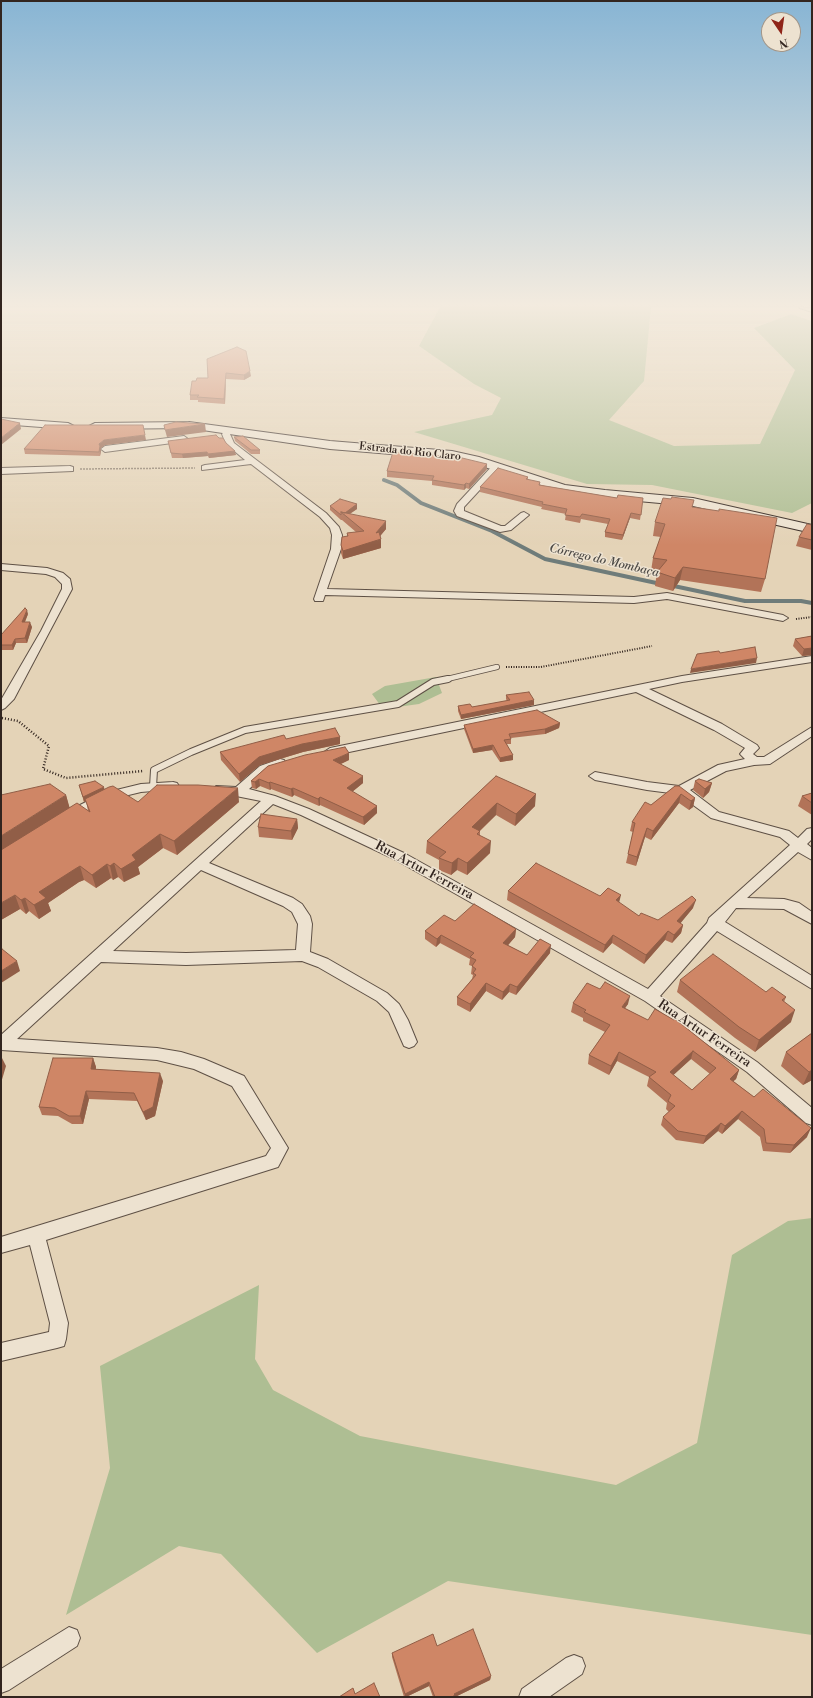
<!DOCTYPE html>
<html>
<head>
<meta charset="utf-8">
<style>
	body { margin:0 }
	#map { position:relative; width:813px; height:1698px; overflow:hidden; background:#e4d3b7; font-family:"Libre Bodoni",serif }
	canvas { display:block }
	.frame { position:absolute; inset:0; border:2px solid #32251f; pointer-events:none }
	.north { position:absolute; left:761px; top:12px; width:40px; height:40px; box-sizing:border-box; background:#ede2d0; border:1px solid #a29689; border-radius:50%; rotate:167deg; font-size:11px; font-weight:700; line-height:16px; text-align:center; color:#32251f }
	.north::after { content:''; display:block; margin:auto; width:14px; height:18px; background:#8f2418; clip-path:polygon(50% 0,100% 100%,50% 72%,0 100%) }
</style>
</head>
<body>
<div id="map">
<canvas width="813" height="1698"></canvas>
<div class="frame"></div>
<div class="north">N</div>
</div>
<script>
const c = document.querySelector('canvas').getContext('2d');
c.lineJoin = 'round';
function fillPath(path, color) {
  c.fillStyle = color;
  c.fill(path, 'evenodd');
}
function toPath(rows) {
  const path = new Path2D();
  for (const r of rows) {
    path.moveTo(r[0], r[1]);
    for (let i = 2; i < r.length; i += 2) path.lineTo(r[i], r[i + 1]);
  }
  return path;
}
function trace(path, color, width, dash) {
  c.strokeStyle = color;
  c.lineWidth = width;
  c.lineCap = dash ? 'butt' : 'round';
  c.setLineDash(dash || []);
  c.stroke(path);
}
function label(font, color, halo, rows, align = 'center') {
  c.font = font + ' "Libre Bodoni",serif';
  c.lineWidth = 3;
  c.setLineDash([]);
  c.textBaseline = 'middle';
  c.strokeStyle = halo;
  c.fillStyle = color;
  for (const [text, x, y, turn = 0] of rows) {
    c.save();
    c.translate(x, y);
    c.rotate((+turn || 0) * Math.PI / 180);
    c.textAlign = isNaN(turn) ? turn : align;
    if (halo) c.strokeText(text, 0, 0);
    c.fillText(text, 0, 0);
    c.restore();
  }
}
const green = toPath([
	[440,307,651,307,644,381,609,420,674,446,760,444,795,370,754,328,791,314,812,321,812,503,792,513,652,485,587,484,414,432,492,415,501,398,474,384,419,346],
	[436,677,442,693,419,704,383,709,372,694,385,686],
	[812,1218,812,1635,448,1581,317,1653,221,1554,179,1546,66,1615,110,1468,100,1366,259,1285,255,1359,273,1390,360,1436,616,1485,697,1443,732,1255,788,1221]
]);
const stream = toPath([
	[384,480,397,485,421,503,492,531,545,559,661,584],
	[669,585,745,601,801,601,812,603]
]);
const pathFar2 = toPath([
	[80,469,195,468]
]);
const pathFar1 = toPath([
	[796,619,812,617],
	[506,667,541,667,652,646]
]);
const path = toPath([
	[2,718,18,721,49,746,43,769,66,778,143,771]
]);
const laneFar1 = toPath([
	[443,680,497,667]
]);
const lane = toPath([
	[153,787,154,770,191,752,245,730,398,704,433,682,448,679]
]);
const street = toPath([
	[799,307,812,308,812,312,800,308,799,307],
	[227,428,233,428,234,430,230,434,234,443,326,513,339,527,342,535,341,549,327,589,634,597,667,593,783,615,788,618,783,621,667,599,634,603,325,595,323,601,315,601,314,599,331,549,332,535,330,528,320,517,251,464,202,470,202,466,205,465,245,460,226,444,222,434,227,428],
	[184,436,188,439,187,441,105,452,101,449,105,446,184,436],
	[497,463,501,466,500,468,464,507,464,511,501,526,505,526,521,513,524,512,529,515,511,530,500,532,457,516,454,511,457,504,494,464,497,463],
	[70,466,73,467,73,471,1,474,1,468,70,466],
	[1,564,47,568,63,573,70,579,72,589,14,699,5,708,1,710,1,700,41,631,62,589,62,584,55,577,46,574,1,570,1,564],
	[812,656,812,662,682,682,649,689,722,724,757,745,759,748,753,754,757,757,764,757,812,727,812,736,770,764,754,765,726,771,690,790,719,812,789,831,798,838,807,829,812,828,812,839,807,844,812,848,812,860,798,852,747,898,784,899,799,903,812,912,812,924,784,909,736,908,725,922,812,976,812,989,717,931,660,996,757,1062,812,1108,812,1125,806,1123,747,1072,645,1001,394,859,301,815,273,804,209,863,293,898,302,904,310,916,312,924,310,952,328,959,387,993,399,1004,408,1020,417,1042,414,1046,409,1048,404,1046,389,1012,377,1001,318,967,302,961,186,965,101,962,17,1039,157,1048,181,1052,204,1059,244,1076,288,1148,278,1167,46,1240,68,1323,66,1339,64,1346,57,1348,1,1361,1,1343,49,1332,50,1323,30,1245,1,1253,1,1237,266,1156,271,1148,232,1086,194,1069,157,1060,1,1050,1,1035,261,801,216,792,214,789,216,786,236,787,260,766,280,759,284,760,286,763,284,766,268,772,249,789,275,796,309,809,404,853,648,989,707,923,709,918,790,845,780,837,711,818,678,794,647,790,595,780,589,776,595,772,647,782,679,786,718,765,745,759,740,754,745,748,714,730,636,692,330,756,324,752,330,748,682,676,812,656],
	[201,870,283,906,292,912,298,924,296,950,186,953,113,951,201,870],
	[173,782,177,783,179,786,177,789,141,792,112,799,70,819,66,818,64,815,66,812,104,793,141,784,173,782],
	[69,1627,77,1630,80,1638,77,1646,9,1690,1,1693,1,1669,69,1627],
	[574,1655,582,1658,585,1666,582,1674,549,1697,519,1697,522,1689,566,1658,574,1655]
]);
const secondary = toPath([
	[1,418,68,423,74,426,68,429,1,424,1,418],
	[189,422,330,441,452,451,479,457,565,485,605,490,693,498,812,525,812,533,693,506,605,498,563,492,472,463,452,459,330,449,189,428,95,429,89,426,95,423,189,422]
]);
const wall = toPath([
	[207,359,251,376,244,380,226,379,225,404,198,402,198,400,190,400,190,395,196,381,208,378],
	[234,437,260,450,260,454,251,454,235,441],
	[219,438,226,443,236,455,209,458,208,456,183,458,172,458,168,441],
	[146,440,105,445,101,448,101,451,100,456,25,454,24,449],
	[487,464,487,469,469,489,466,488,464,490,432,485,432,481,387,477,387,471],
	[528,477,528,480,540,485,617,498,643,498,640,520,630,518,622,540,605,537,605,532,608,524,581,519,580,523,565,520,566,514,541,509,542,507,480,492,480,487],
	[357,504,357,509,350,514,386,529,380,536,381,548,343,559,341,553,341,545,347,536,347,533,356,532,342,520,341,520,330,510,330,506],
	[692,507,765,579,761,592,680,580,673,591,655,586,657,572,651,571,653,558,661,537,653,536,655,522],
	[812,525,812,550,796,546,799,537],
	[28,614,25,622,32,627,27,643,16,643,13,650,1,650,1,635],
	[812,636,812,655,802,656,793,646,795,639],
	[506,695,534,705,461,719,458,711,458,706,472,707,507,701,506,699],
	[560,723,559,728,545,734,511,738,511,744,507,744,513,760,500,762,492,750,473,753,464,729,464,725],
	[340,737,340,744,303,752,260,765,240,782,221,760,220,752,286,739],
	[349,760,341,764,363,783,352,792,377,806,377,813,364,825,320,805,319,806,294,795,292,797,271,789,270,790,260,786,256,789,252,788,251,781,268,766],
	[496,776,535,806,515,826,496,815,480,831,480,836,490,853,467,875,457,870,451,875,439,870,439,860,426,853,427,841],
	[695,781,712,783,709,792,703,798,693,790],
	[79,785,104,789,138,802,239,802,177,855,163,848,138,867,140,874,124,882,118,877,113,880,111,878,96,888,84,880,79,882,48,903,51,911,39,919,29,911,26,914,20,909,1,920,66,795,69,807,88,811,86,801,84,802],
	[675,786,695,798,693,807,689,810,679,803,651,840,645,837,636,866,626,863,633,832,630,831,632,822,651,805],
	[812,793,812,815,798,806,802,796],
	[297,819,298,828,292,840,259,837,258,827],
	[508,891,600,896,619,903,639,916,658,920,693,908,680,923,683,925,681,933,672,943,665,940,644,964,612,943,603,953,507,900],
	[455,921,516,929,515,937,508,945,527,955,550,953,516,995,509,992,502,1000,486,991,470,1012,457,1005,457,997,472,979,473,975,471,974,472,966,469,965,470,959,440,943,436,947,425,939,425,931],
	[680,980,766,992,786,997,784,1002,791,1022,755,1052,735,1038,677,992],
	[600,989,628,1004,625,1008,739,1070,736,1079,733,1081,754,1097,807,1137,790,1153,763,1151,760,1137,738,1119,722,1134,718,1131,703,1144,676,1140,661,1125,663,1117,669,1112,666,1109,667,1103,647,1086,649,1077,617,1061,609,1075,588,1064,589,1055,605,1032,583,1021,583,1018,571,1012,573,1003],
	[691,1059,710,1074,692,1090,673,1075],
	[812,1033,812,1080,803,1085,781,1066,786,1052],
	[93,1058,96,1067,96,1069,163,1081,155,1116,146,1120,137,1101,89,1099,83,1124,72,1124,58,1116,42,1115,39,1107],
	[437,1646,491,1676,490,1680,455,1697,433,1697,429,1686,406,1697,404,1697,392,1657,392,1653]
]);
const shadedWall = toPath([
	[250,371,251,376,244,380,244,375],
	[226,373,226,379,225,404,224,399],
	[20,423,21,429,1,445,1,438],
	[205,424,206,432,167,437,165,430],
	[145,435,146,440,105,445,101,448,101,451,100,456,99,444,104,440],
	[235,451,236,455,209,458,208,454],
	[207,452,208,456,183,458,182,454],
	[487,464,487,469,469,489,469,484],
	[466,483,466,488,464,490,464,485],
	[357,504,357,509,346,516,343,514],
	[631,513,630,518,622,540,623,535],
	[386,521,386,529,376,541,381,539,381,548,343,559,343,551,376,533],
	[683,567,680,580,673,591,675,578],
	[27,610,28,614,23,626,22,622],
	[30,622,32,627,27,643,25,638],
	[15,639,16,643,13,650,12,645],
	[812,648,812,655,802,656,804,649],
	[757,658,756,663,690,673,691,669],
	[534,700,534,705,461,719,461,715],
	[560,723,559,728,545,734,545,729],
	[340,737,340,744,303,752,260,765,240,782,239,774,259,757,302,744],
	[493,745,492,750,473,753,473,749],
	[349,753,349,760,334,767,333,760],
	[513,755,513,760,500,762,500,758],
	[363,776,363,783,347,796,347,788],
	[259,779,260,786,256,789,255,782],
	[270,782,271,789,270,790,269,783],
	[712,783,709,792,703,798,705,789],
	[104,787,105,792,84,802,83,797],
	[238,788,239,802,177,855,174,841],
	[293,788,294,795,292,797,291,789],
	[536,794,535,806,515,826,516,814],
	[681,794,679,803,651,840,653,831],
	[66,795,70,809,1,853,1,836],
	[320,797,320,805,319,806,318,799],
	[695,798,693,807,689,810,691,801],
	[497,803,496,815,471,839,472,827],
	[377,806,377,813,364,825,363,817],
	[297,819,298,828,292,840,291,831],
	[647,828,645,837,636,866,637,857],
	[160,834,163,848,138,867,140,874,124,882,121,869,132,855],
	[491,841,490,853,467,875,467,863],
	[458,858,457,870,451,875,452,863],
	[114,863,118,877,113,880,110,866],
	[107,864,111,878,96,888,92,875],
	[80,866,84,880,79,882,48,903,51,911,39,919,34,905,39,892,75,869],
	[15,895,20,909,1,920,1,903],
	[621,895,619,903,616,900],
	[25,898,29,911,26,914,21,900],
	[696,900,693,908,675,930,677,921],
	[683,925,681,933,672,943,674,935],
	[516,929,515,937,503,951,503,943],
	[668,931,665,940,644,964,646,955],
	[441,935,440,943,436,947,437,939],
	[613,935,612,943,603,953,605,945],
	[551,945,550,953,516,995,517,987],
	[17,961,20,971,1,983,1,971],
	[486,983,486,991,470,1012,470,1004],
	[510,984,509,992,502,1000,503,992],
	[630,996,628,1004,620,1015,622,1007],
	[795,1010,791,1022,755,1052,759,1040],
	[693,1051,691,1059,667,1081,670,1072],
	[619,1052,617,1061,609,1075,611,1066],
	[2,1058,6,1066,1,1083,1,1062],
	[93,1058,96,1067,94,1077,91,1069],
	[739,1070,736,1079,727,1087,730,1079],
	[812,1070,812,1080,803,1085,809,1072],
	[160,1073,163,1081,155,1116,146,1120,143,1112],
	[86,1091,89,1099,83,1124,80,1116],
	[742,1111,738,1119,722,1134,725,1126],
	[721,1123,718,1131,703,1144,706,1136],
	[811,1128,807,1137,790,1153,794,1145],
	[491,1676,490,1680,455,1697,452,1697,454,1694],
	[429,1682,429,1686,406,1697,405,1697,405,1694]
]);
const building = toPath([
	[237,347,246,351,250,371,244,375,226,373,224,399,197,397,199,395,190,395,192,381,196,381,197,378,208,378,207,359,237,347],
	[1,419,20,423,1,438,1,419],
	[176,422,205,424,165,430,164,425,176,422],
	[45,425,143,425,145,435,104,440,99,444,100,446,99,452,24,449,45,425],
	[216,435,219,438,223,438,226,443,235,451,208,454,207,452,182,454,171,453,168,441,216,435],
	[243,436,260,450,251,450,234,437,243,436],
	[393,452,458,457,487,464,469,484,466,483,464,485,432,480,434,476,387,471,393,452],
	[498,468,528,477,526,479,540,482,539,485,617,498,618,495,643,498,641,515,631,513,623,535,605,532,610,519,582,514,580,517,565,515,567,509,542,504,543,502,480,487,498,468],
	[672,497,694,500,692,507,719,511,719,509,777,518,765,579,683,567,675,578,657,572,667,560,653,558,665,524,655,522,663,498,671,499,672,497],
	[340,499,357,504,345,513,341,512,341,515,330,506,340,499],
	[341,512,386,521,376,533,379,532,381,539,343,551,341,545,342,537,348,536,347,533,364,531,341,512],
	[807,524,812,525,812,540,799,537,807,524],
	[25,608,27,610,22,622,30,622,25,638,15,639,12,645,1,645,1,635,25,608],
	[812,636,812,648,804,649,795,639,812,636],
	[755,647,757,658,691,669,697,654,719,651,720,653,755,647],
	[529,692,534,700,461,715,458,706,470,704,472,707,510,700,506,695,529,692],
	[537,710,560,723,545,729,509,734,511,739,504,740,513,755,500,758,493,745,473,749,464,725,537,710],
	[335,728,340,737,302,744,259,757,239,774,220,752,284,735,286,739,335,728],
	[345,747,349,753,333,760,363,776,347,788,377,806,363,817,320,797,318,799,293,788,291,789,270,782,269,783,259,779,255,782,251,781,268,766,305,755,345,747],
	[496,776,536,794,516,814,497,803,472,827,480,831,477,834,491,841,467,863,458,858,452,863,439,858,446,852,427,841,496,776],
	[699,779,712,783,705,789,695,781,699,779],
	[95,781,104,787,83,797,79,785,95,781],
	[50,784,66,795,1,836,1,795,50,784],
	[157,785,198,785,238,788,174,841,160,834,132,855,136,860,121,869,114,863,110,866,107,864,92,875,80,866,75,869,39,892,46,898,34,905,25,898,21,900,15,895,1,903,1,850,77,803,90,812,85,799,109,787,113,786,138,802,157,785],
	[675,786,679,786,695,798,691,801,681,794,653,831,647,828,637,857,628,854,635,823,632,822,645,802,651,805,675,786],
	[812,793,812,803,802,796,812,793],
	[261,814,297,819,291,831,258,827,261,814],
	[536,863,600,896,608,888,621,895,616,900,639,916,641,913,658,920,692,896,696,900,677,921,683,925,674,935,668,931,646,955,613,935,605,945,508,891,536,863],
	[474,904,516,929,503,943,527,955,540,939,551,945,517,987,510,984,503,992,486,983,470,1004,457,997,476,975,473,973,476,969,472,966,476,960,470,957,474,953,441,935,437,939,425,931,444,915,455,921,474,904],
	[2,949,17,961,1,971,1,950,2,949],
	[713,954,766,992,772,987,786,997,782,1000,795,1010,759,1040,739,1027,680,980,713,954],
	[605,982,630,996,622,1007,648,1020,655,1009,674,1020,675,1019,739,1070,730,1079,754,1097,763,1089,811,1128,794,1145,766,1143,764,1129,742,1111,725,1126,721,1123,706,1136,678,1131,663,1117,675,1106,668,1101,671,1095,649,1077,656,1072,619,1052,611,1066,589,1055,610,1025,584,1012,586,1010,573,1003,587,983,600,989,605,982],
	[693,1051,716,1068,692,1090,670,1072,693,1051],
	[812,1033,812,1070,809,1072,786,1052,812,1033],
	[53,1058,93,1058,91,1069,160,1073,153,1107,143,1112,134,1093,86,1091,80,1116,69,1116,55,1108,39,1107,53,1058],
	[473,1629,491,1676,454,1694,455,1695,452,1697,435,1697,429,1682,405,1694,392,1653,433,1634,437,1646,473,1629],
	[374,1683,380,1697,339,1697,353,1688,355,1694,374,1683]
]);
const farStreetnames = [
	["Estrada do Rio Claro",410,452,6]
];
const farWaternames = [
	["Córrego do Mombaça",604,561,13]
];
const streetNames = [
	["Rua Artur Ferreira",424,871,28],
	["Rua Artur Ferreira",704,1034,34]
];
fillPath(green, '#aebe93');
trace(stream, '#6f7c7a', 4);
trace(laneFar1, '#5e5045', 6);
trace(lane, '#5e5045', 8);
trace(street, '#5e5045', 2);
trace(secondary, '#32251f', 2);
trace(pathFar2, '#32251f', 1.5, [0.5, 1]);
trace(pathFar1, '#32251f', 2, [1, 1.5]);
trace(path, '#32251f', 2.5, [1, 2]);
trace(laneFar1, '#ede2d0', 4.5);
trace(lane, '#ede2d0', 6);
fillPath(street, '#ede2d0');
fillPath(secondary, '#ede2d0');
fillPath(wall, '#b27358');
fillPath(shadedWall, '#915e47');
fillPath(building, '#cf8666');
trace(building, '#915e47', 1);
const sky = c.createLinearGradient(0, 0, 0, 545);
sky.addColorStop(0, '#88b5d4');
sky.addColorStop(0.56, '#f3ebdf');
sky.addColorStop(1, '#f3ebdf00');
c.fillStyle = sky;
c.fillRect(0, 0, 813, 545);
label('11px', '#32251f', '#ede2d0', farStreetnames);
label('italic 12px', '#4c4945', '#ede2d0', farWaternames);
label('13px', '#32251f', '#ede2d0', streetNames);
</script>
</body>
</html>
